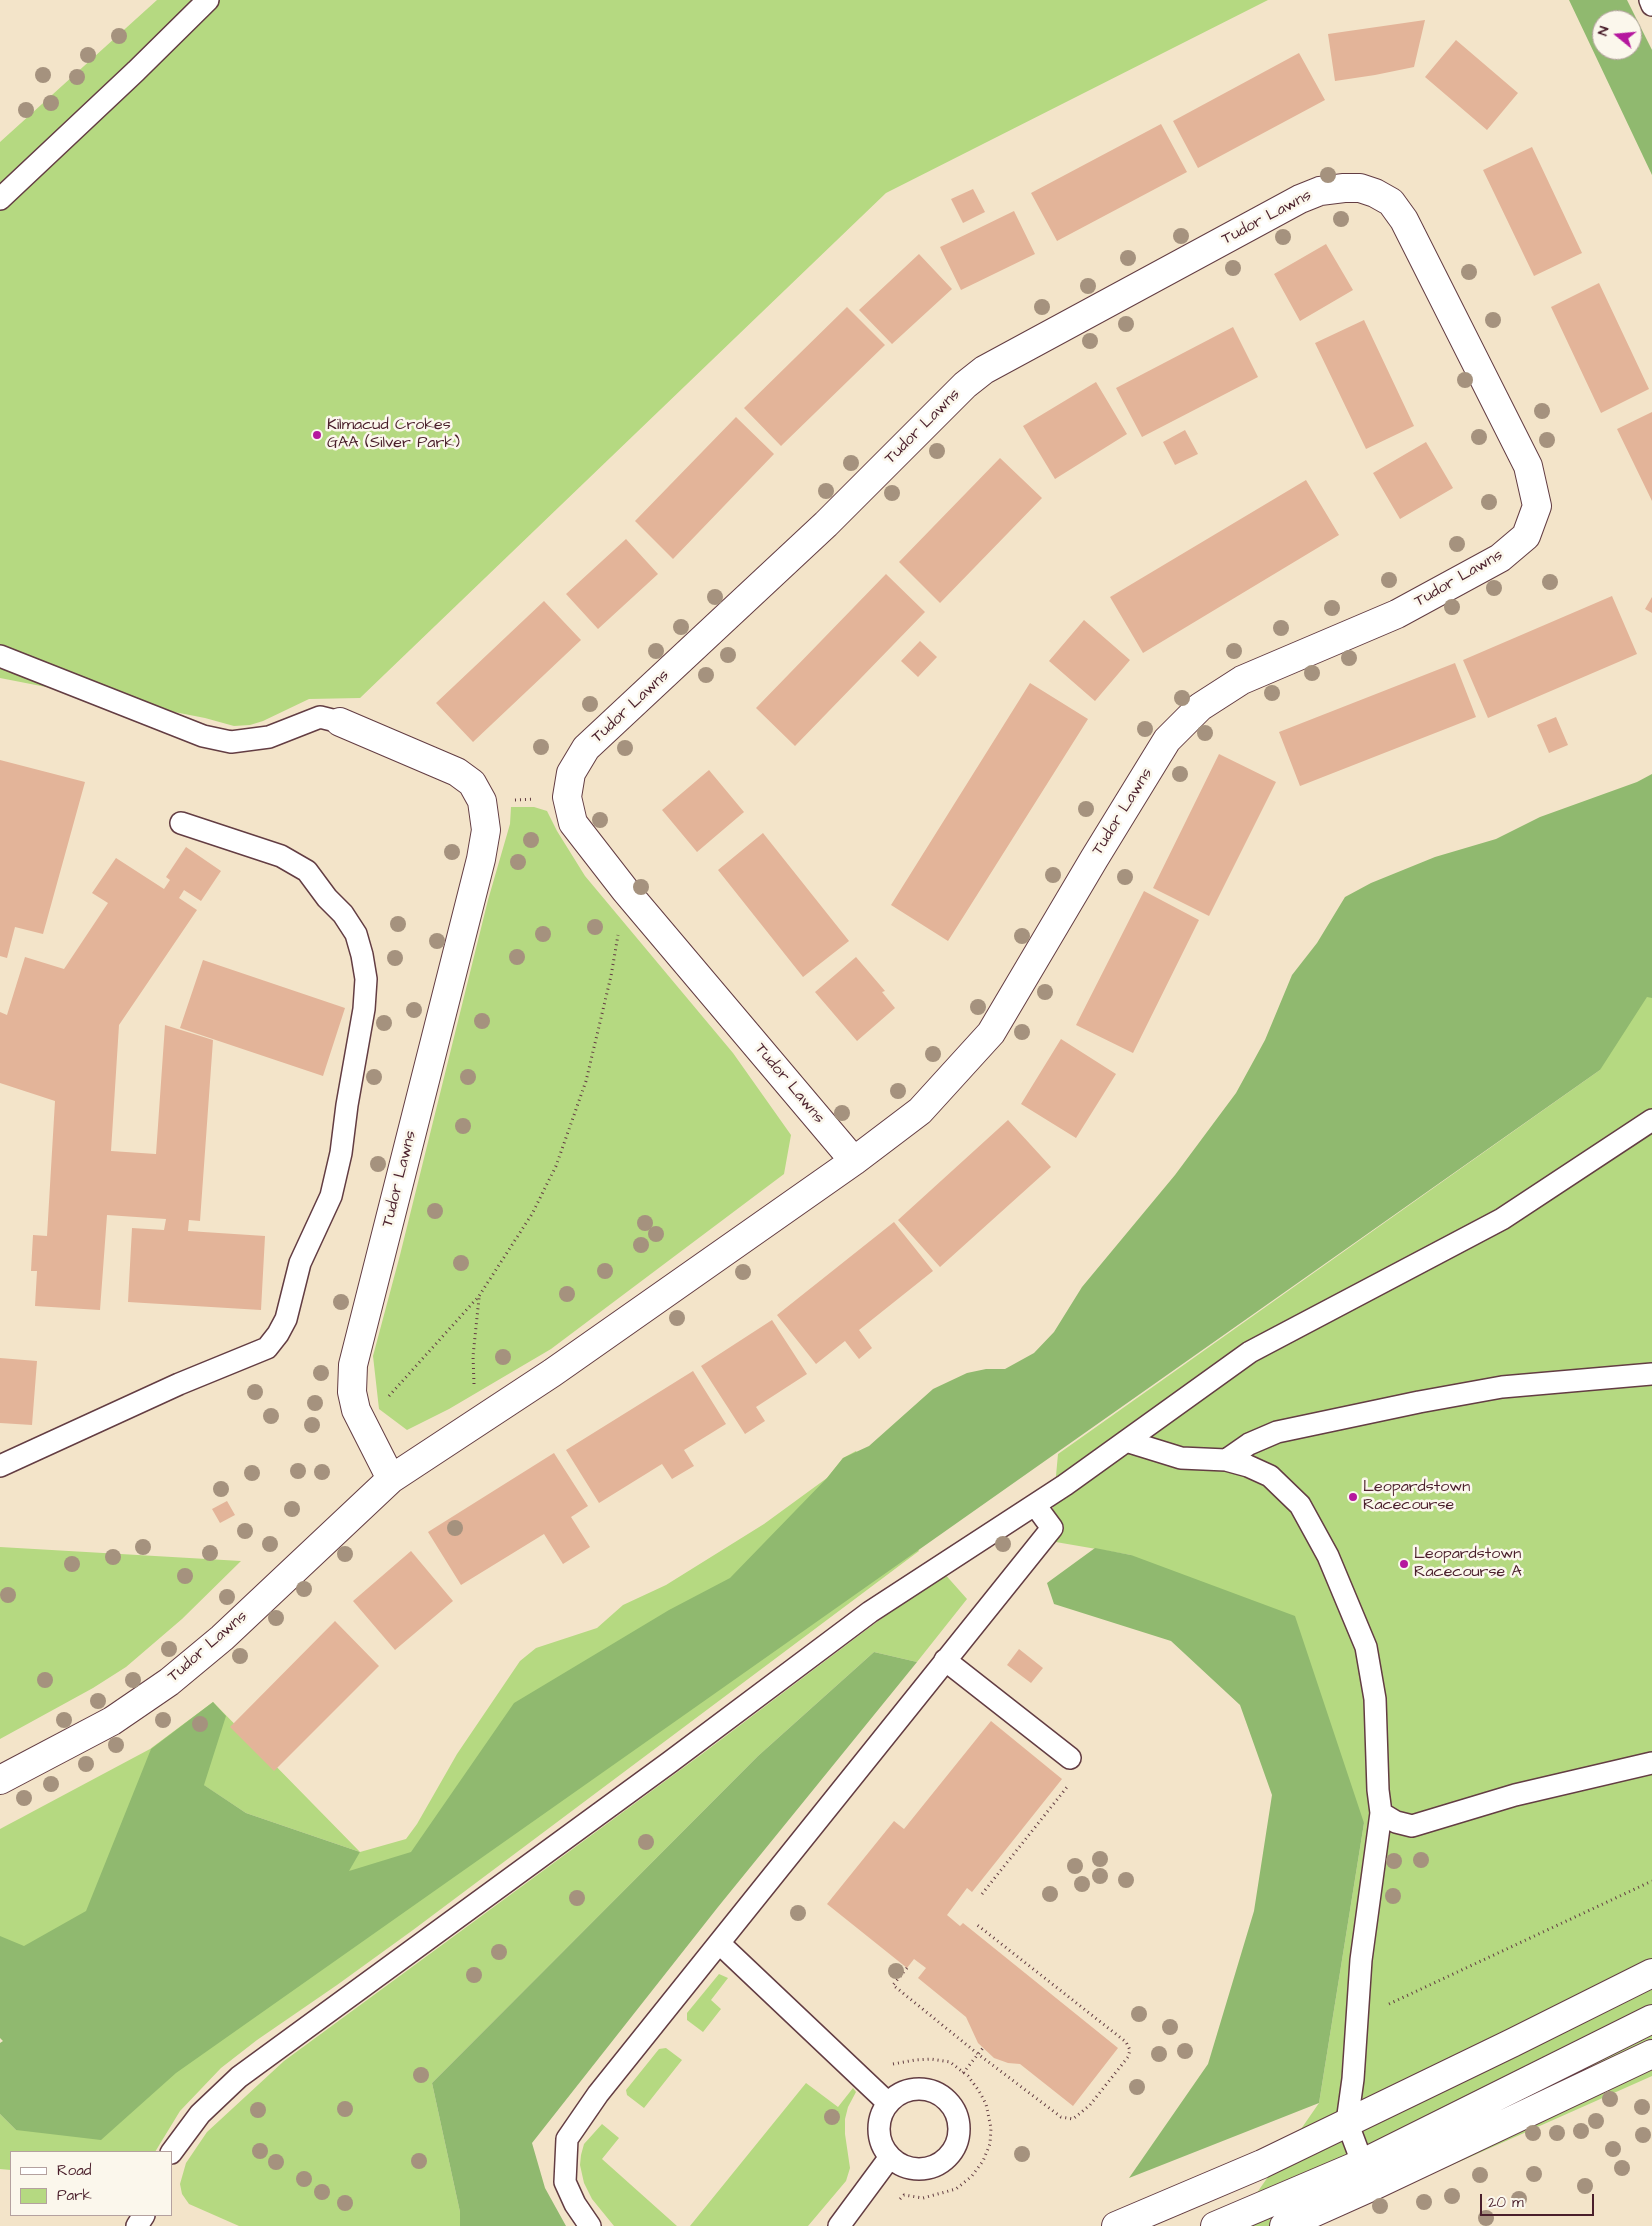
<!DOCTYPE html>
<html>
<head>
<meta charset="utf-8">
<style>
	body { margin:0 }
	#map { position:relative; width:1652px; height:2226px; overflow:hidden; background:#f3e4c9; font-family:"Architects Daughter",sans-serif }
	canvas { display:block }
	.legend { position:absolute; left:10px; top:2151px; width:162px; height:65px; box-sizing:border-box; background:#fbf7ec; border:1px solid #b4a19f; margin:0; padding:6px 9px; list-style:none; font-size:15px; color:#4a1f2b }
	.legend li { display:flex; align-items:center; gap:10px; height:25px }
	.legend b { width:25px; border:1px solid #b4a19f }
	.north { position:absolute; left:1592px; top:10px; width:50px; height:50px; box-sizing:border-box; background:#fbf7ec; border:1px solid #b4a19f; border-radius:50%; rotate:287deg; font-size:14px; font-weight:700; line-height:20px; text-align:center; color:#4a1f2b }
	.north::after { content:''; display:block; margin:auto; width:18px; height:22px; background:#b5179e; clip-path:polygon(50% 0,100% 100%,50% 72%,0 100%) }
	.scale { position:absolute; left:1480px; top:2194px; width:114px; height:22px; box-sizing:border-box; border:2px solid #4a1f2b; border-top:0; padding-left:6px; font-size:15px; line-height:18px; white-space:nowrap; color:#4a1f2b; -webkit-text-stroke:4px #fbf7ec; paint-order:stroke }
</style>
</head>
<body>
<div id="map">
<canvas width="1652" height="2226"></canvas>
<ul class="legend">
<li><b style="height:6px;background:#fff"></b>Road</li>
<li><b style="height:14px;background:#b5d981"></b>Park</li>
</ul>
<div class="north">N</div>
<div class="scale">20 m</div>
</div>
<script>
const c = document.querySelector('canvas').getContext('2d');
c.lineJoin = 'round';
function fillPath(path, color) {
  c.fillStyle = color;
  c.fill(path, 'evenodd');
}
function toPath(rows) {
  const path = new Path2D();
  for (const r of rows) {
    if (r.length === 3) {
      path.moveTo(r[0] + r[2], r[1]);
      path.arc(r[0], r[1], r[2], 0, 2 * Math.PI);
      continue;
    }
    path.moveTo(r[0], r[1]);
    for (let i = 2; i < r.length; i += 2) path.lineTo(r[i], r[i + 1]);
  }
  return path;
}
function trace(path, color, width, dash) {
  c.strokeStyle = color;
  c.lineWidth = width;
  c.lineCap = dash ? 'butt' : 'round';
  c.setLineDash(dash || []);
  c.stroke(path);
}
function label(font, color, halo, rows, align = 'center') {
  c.font = font + ' "Architects Daughter",sans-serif';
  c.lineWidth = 5;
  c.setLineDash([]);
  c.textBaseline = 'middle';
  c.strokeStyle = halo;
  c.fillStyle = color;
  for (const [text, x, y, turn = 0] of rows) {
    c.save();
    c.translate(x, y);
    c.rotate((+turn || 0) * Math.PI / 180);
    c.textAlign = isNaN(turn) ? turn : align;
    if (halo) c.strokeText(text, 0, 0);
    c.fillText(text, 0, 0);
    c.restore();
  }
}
const green = toPath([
	[157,0,1268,0,886,193,360,698,309,699,263,721,250,725,234,726,205,718,0,678,0,142],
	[1652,774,1652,2076,1315,2226,1234,2226,1319,2103,1364,1823,1131,1555,1050,1541,1058,1454,1600,1070],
	[511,807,534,807,547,811,557,831,585,876,733,1053,791,1135,784,1174,551,1349,449,1409,407,1430,379,1409,373,1356,400,1255,488,900,510,824],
	[856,1451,919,1551,413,1930,337,1985,257,2040,221,2068,180,2111,155,2152,11,2152,11,2170,0,2169,0,2114,16,2130,360,1852,246,1813,151,1750,115,1903,0,1974,0,1829,150,1749,213,1702,360,1852,406,1839,417,1824,457,1754,520,1661,536,1648,597,1628,623,1605,666,1585,764,1524,827,1478,843,1458],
	[0,1547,241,1561,182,1619,126,1667,93,1688,0,1739],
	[943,1572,967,1599,917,1662,874,1652,758,1756,432,2083,460,2212,460,2226,239,2226,189,2204,182,2194,180,2184,186,2163,207,2132,284,2061,702,1754],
	[719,1974,728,1978,711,2000,721,2009,703,2032,687,2020,687,2013],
	[666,2048,682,2060,644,2108,627,2095,626,2090,659,2049],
	[806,2083,838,2107,853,2088,856,2092,848,2107,845,2119,845,2134,850,2168,846,2181,808,2226,690,2226],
	[602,2124,619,2138,602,2159,677,2226,614,2226,592,2199,584,2183,580,2165,581,2155,584,2144]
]);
const forest = toPath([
	[1569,0,1627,0,1652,50,1652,175],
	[1602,20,1632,20,1632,50,1602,50],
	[1652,774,1652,998,1647,997,1600,1070,176,2073,101,2140,16,2130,0,2114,0,2043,3,2041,0,2038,0,1936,24,1946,86,1911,151,1749,213,1702,226,1716,204,1785,246,1813,360,1852,349,1871,411,1852,514,1703,669,1610,730,1578,827,1478,843,1458,869,1446,933,1389,967,1373,986,1369,1005,1369,1034,1353,1054,1332,1082,1287,1175,1175,1236,1093,1265,1040,1292,975,1317,943,1345,897,1371,883,1435,857,1496,839,1540,817,1637,782],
	[1095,1548,1131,1555,1295,1616,1364,1823,1319,2103,1129,2178,1208,2064,1254,1911,1272,1795,1240,1705,1171,1641,1054,1604,1047,1583],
	[874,1652,917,1662,718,1907,532,2143,545,2188,566,2226,460,2226,460,2212,432,2083,758,1756]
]);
const building = toPath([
	[1425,20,1414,67,1375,75,1335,81,1328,34],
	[1456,40,1518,93,1487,130,1425,77],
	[1299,53,1325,100,1198,168,1173,121],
	[1161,124,1187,172,1057,241,1031,193],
	[1532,147,1582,253,1534,276,1483,170],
	[973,189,985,212,963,223,951,199],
	[1014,211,1035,254,961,290,940,247],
	[1326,244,1353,290,1300,321,1274,274],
	[919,254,952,289,892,344,859,310],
	[1599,283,1649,389,1601,413,1551,307],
	[847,307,885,345,781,446,744,408],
	[1364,320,1414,426,1366,449,1315,343],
	[1233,327,1258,377,1142,437,1116,388],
	[1096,382,1127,434,1055,479,1023,426],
	[1652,412,1652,501,1617,429],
	[736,417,774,454,673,559,635,521],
	[1185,430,1198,454,1175,465,1163,442],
	[1426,442,1453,488,1400,519,1373,473],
	[1000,458,1042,498,940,603,899,562],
	[1306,480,1339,535,1143,653,1110,597],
	[626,539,658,574,598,629,566,594],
	[886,574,925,612,795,746,756,708],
	[1612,596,1637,654,1488,718,1463,660],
	[1652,597,1652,613,1645,609],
	[544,601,581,640,473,742,436,703],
	[1084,620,1130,660,1095,701,1049,661],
	[920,641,937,657,918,677,901,661],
	[1455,663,1476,717,1300,786,1279,732],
	[1030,683,1088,719,948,941,891,905],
	[1556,717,1568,745,1549,753,1537,725],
	[1219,754,1276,782,1209,916,1153,888],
	[0,760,85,782,43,934,15,927,7,958,0,956],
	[709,770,744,812,697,852,662,810],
	[763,833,849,941,803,977,718,870],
	[186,847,221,871,201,901,184,890,179,898,197,910,119,1025,111,1151,156,1154,165,1025,213,1040,200,1221,189,1220,188,1231,265,1236,261,1310,128,1302,132,1228,164,1230,166,1219,107,1215,100,1310,35,1306,37,1271,31,1271,33,1235,47,1236,55,1101,0,1083,0,1012,7,1015,25,957,64,969,108,903,92,893,116,858,164,889,170,880,166,877],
	[1144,891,1199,920,1133,1053,1076,1025],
	[856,957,885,991,882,992,895,1008,857,1041,815,992],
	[203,960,345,1008,323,1076,180,1028],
	[1061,1039,1116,1074,1076,1138,1021,1104],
	[1008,1120,1051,1167,940,1267,898,1220],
	[894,1222,933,1271,859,1330,872,1348,859,1359,845,1341,816,1364,777,1315],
	[772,1320,807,1374,756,1407,765,1421,745,1434,701,1366],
	[0,1358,37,1361,32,1425,0,1423],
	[693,1371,726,1424,684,1450,694,1466,672,1479,662,1464,599,1503,566,1450],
	[554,1453,588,1506,571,1517,590,1547,563,1564,544,1534,461,1585,428,1532],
	[227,1501,235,1515,220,1523,212,1509],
	[411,1551,453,1601,395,1650,353,1601],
	[335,1621,379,1666,274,1771,230,1727],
	[1019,1649,1043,1668,1031,1683,1007,1665],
	[991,1721,1062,1779,972,1892,967,1888,947,1915,960,1926,963,1923,1118,2048,1073,2106,1020,2064,1008,2063,994,2058,978,2043,966,2017,918,1978,926,1968,914,1959,907,1968,827,1904,894,1821,904,1829]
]);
const path = toPath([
	[515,800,534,799],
	[474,1384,473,1356,479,1298],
	[389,1396,479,1296,532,1214,556,1166,586,1081,611,976,618,935],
	[982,1894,1067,1787],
	[907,1968,893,1985,978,2054,1061,2117,1073,2119,1090,2105,1128,2057,1130,2050,1126,2042,976,1924],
	[1389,2004,1652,1881],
	[893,2064,915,2060,931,2059,950,2062,968,2076,979,2091,986,2104,991,2128,990,2144,983,2161,972,2176,956,2189,923,2198,904,2195,900,2199],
	[963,2073,983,2048]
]);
const lane = toPath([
	[1650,0,1652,5],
	[0,199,136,71,208,0],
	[0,656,203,736,231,742,269,737,320,717,340,722],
	[1126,1441,1181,1458,1226,1460,1248,1466,1270,1476,1300,1505,1328,1556,1366,1647,1375,1699,1378,1790,1381,1813,1396,1822,1412,1826,1515,1795,1652,1763],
	[1226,1460,1249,1444,1277,1432,1419,1402,1502,1387,1652,1374],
	[0,1466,179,1384,267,1348,278,1334,286,1319,300,1263,331,1196,341,1153,347,1105,364,1009,366,979,362,955,356,934,343,914,327,898,307,871,281,856,181,823],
	[945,1660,1070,1758],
	[919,2129,40],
	[888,2103,719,1943,1052,1528,1035,1505],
	[171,2153,200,2114,239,2077,670,1762,870,1612,1065,1485,1250,1352,1502,1219,1652,1120],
	[1368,2178,1347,2122,1353,2079,1361,1960,1381,1813],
	[137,2226,144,2215],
	[590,2226,575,2204,565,2182,567,2139,598,2094,719,1943],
	[839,2226,890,2157]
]);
const street = toPath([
	[340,722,457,772,472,783,482,801,486,830,481,859,353,1365,352,1392,356,1410,391,1479],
	[0,1780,112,1721,169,1682,222,1638,391,1479,552,1373,854,1161,920,1111,991,1033,1094,859,1167,740,1200,707,1242,680,1397,614,1500,558,1526,536,1537,506,1528,466,1404,220,1391,202,1375,193,1360,188,1344,188,1320,191,1300,199,984,370,965,385,826,524,586,748,571,773,567,797,573,823,625,890,854,1161],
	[1116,2226,1262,2164,1512,2043,1652,1973],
	[1215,2226,1363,2163,1652,2019],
	[1284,2226,1371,2187,1652,2054]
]);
const trees = [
	[119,36],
	[88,55],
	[43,75],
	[77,77],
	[51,103],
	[26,110],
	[1328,175],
	[1341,219],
	[1181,236],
	[1283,237],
	[1128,258],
	[1233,268],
	[1469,272],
	[1088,286],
	[1042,307],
	[1493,320],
	[1126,324],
	[1090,341],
	[1465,380],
	[1542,411],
	[1479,437],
	[1547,440],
	[937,451],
	[851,463],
	[826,491],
	[892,493],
	[1489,502],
	[1457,544],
	[1389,580],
	[1550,582],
	[1494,588],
	[715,597],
	[1452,607],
	[1332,608],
	[681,627],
	[1281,628],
	[656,651],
	[1234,651],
	[728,655],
	[1349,658],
	[1312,673],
	[706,675],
	[1272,693],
	[1182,698],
	[590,704],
	[1145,729],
	[1205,733],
	[541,747],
	[625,748],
	[1180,774],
	[1086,809],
	[600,820],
	[531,840],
	[452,852],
	[518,862],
	[1053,875],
	[1125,877],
	[641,887],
	[398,924],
	[595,927],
	[543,934],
	[1022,936],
	[437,941],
	[517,957],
	[395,958],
	[1045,992],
	[978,1007],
	[414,1010],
	[482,1021],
	[384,1023],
	[1022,1032],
	[933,1054],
	[374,1077],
	[468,1077],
	[898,1091],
	[842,1113],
	[463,1126],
	[378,1164],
	[435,1211],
	[645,1223],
	[656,1234],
	[641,1245],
	[461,1263],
	[605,1271],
	[743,1272],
	[567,1294],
	[341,1302],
	[677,1318],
	[503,1357],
	[321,1373],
	[255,1392],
	[315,1403],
	[271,1416],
	[312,1425],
	[298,1471],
	[322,1472],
	[252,1473],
	[221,1489],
	[292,1509],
	[455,1528],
	[245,1531],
	[270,1544],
	[1003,1544],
	[143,1547],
	[210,1553],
	[345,1554],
	[113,1557],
	[72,1564],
	[185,1576],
	[304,1589],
	[8,1595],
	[227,1597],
	[276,1618],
	[169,1649],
	[240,1656],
	[45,1680],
	[133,1680],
	[98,1701],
	[64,1720],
	[163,1720],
	[200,1724],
	[116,1745],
	[86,1764],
	[51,1784],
	[24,1798],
	[646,1842],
	[1100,1859],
	[1421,1860],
	[1394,1861],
	[1075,1866],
	[1100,1876],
	[1126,1880],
	[1082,1884],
	[1050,1894],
	[1393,1896],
	[577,1898],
	[798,1913],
	[499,1952],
	[896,1971],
	[474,1975],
	[1139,2014],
	[1170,2027],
	[1185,2051],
	[1159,2054],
	[421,2075],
	[1137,2087],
	[1610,2099],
	[1642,2107],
	[345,2109],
	[258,2110],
	[832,2117],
	[1596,2121],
	[1581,2131],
	[1533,2133],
	[1557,2133],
	[1643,2135],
	[1613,2149],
	[260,2151],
	[1022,2154],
	[419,2161],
	[276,2162],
	[1622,2168],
	[1534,2174],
	[1480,2175],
	[304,2179],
	[1585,2186],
	[322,2192],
	[1452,2196],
	[1519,2199],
	[1424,2202],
	[345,2203],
	[1380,2206],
	[1486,2218]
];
const markers = [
	[317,435,5,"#b5179e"],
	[1353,1497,5,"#b5179e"],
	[1404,1564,5,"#b5179e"]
];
const streetNames = [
	["Tudor Lawns",1267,218,-28],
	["Tudor Lawns",923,427,-45],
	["Tudor Lawns",1459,579,-30],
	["Tudor Lawns",631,707,-43],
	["Tudor Lawns",1123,812,-58],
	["Tudor Lawns",789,1084,50],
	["Tudor Lawns",400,1179,-76],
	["Tudor Lawns",208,1647,-41]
];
const poiNames = [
	["Kilmacud Crokes",327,426],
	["GAA (Silver Park)",327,444],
	["Leopardstown",1363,1488],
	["Racecourse",1363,1506],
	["Leopardstown",1414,1555],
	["Racecourse A",1414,1573]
];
fillPath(green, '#b5d981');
fillPath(forest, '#90b96f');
fillPath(building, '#e3b499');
trace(lane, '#633d43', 24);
trace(street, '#633d43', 30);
trace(path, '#633d43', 3, [1, 4]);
trace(lane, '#fff', 21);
trace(street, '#fff', 28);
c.fillStyle = '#a5927e';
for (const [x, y] of trees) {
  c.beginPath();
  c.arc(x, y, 8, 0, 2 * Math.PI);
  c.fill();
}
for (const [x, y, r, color] of markers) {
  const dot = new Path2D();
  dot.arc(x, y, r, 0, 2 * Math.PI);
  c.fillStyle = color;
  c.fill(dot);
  trace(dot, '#fbf7ec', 2);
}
label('16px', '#4a1f2b', '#fbf7ec', streetNames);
label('16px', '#4a1f2b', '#fbf7ec', poiNames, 'left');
</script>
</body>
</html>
